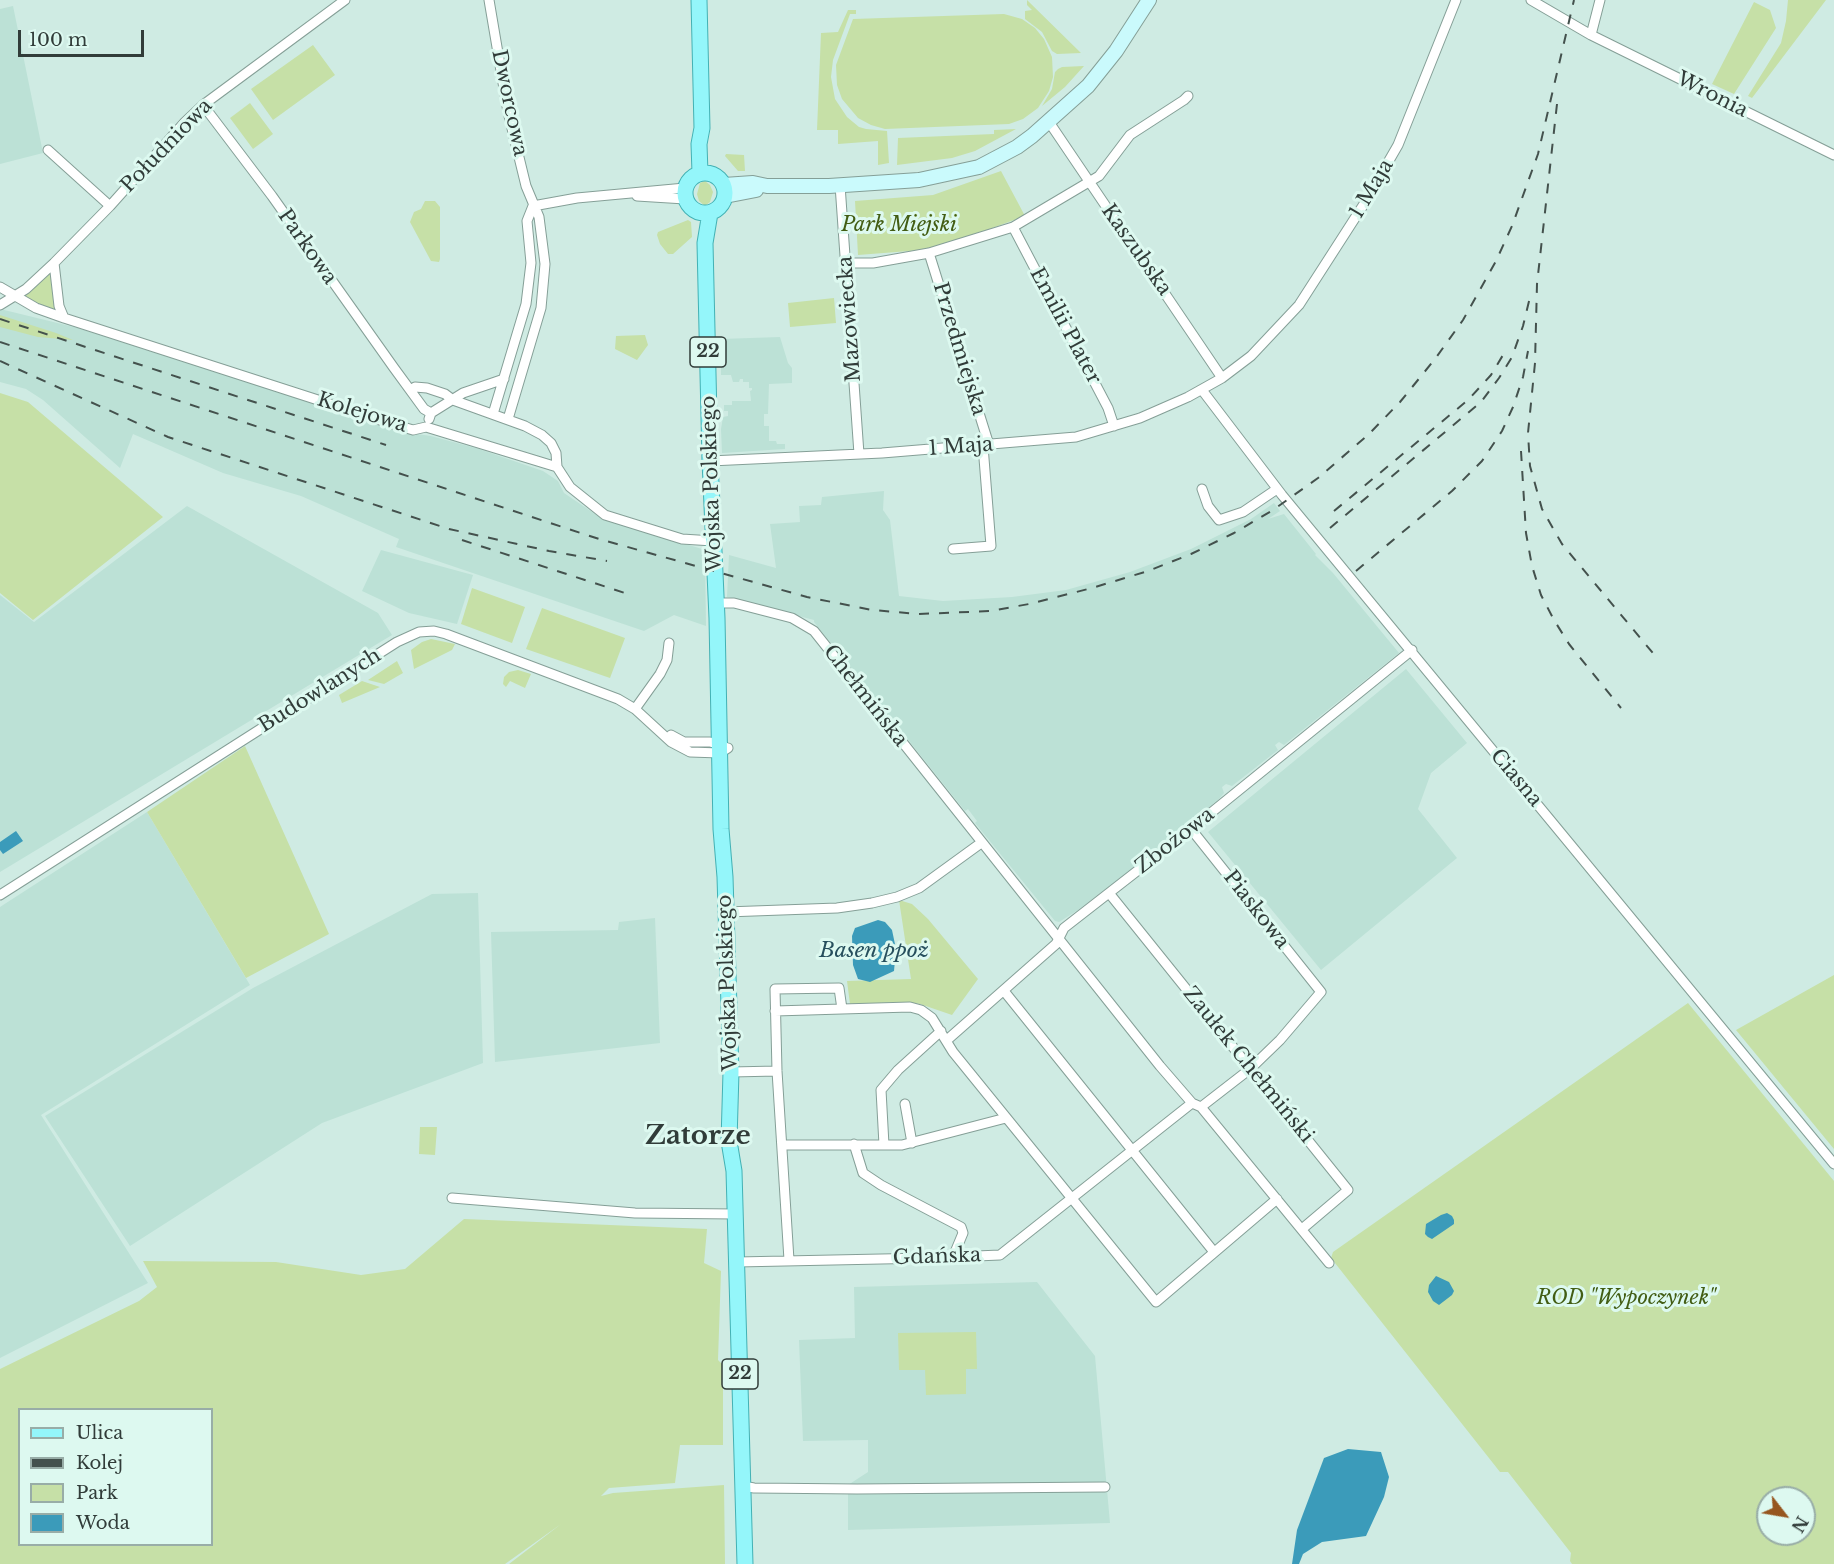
<!DOCTYPE html>
<html>
<head>
<meta charset="utf-8">
<style>
	body { margin:0 }
	#map { position:relative; width:1834px; height:1564px; overflow:hidden; background:#cfebe3; font-family:"Libre Baskerville",serif }
	canvas { display:block }
	.legend { position:absolute; left:18px; top:1408px; width:195px; height:138px; box-sizing:border-box; background:#ddf9f0; border:2px solid #98ada7; margin:0; padding:8px 10px; list-style:none; font-size:18px; color:#313c39 }
	.legend li { display:flex; align-items:center; gap:12px; height:30px }
	.legend b { width:30px; border:2px solid #98ada7 }
	.north { position:absolute; left:1756px; top:1486px; width:60px; height:60px; box-sizing:border-box; background:#ddf9f0; border:2px solid #98ada7; border-radius:50%; rotate:121deg; font-size:16px; font-weight:700; line-height:24px; text-align:center; color:#313c39 }
	.north::after { content:''; display:block; margin:auto; width:21px; height:27px; background:#96561f; clip-path:polygon(50% 0,100% 100%,50% 72%,0 100%) }
	.scale { position:absolute; left:18px; top:30px; width:126px; height:27px; box-sizing:border-box; border:3px solid #313c39; border-top:0; padding-left:8px; font-size:18px; line-height:21px; white-space:nowrap; color:#313c39; -webkit-text-stroke:4px #ddf9f0; paint-order:stroke }
</style>
</head>
<body>
<div id="map">
<canvas width="1834" height="1564"></canvas>
<ul class="legend">
<li><b style="height:8px;background:#94f6fa"></b>Ulica</li>
<li><b style="height:8px;background:#44514d"></b>Kolej</li>
<li><b style="height:16px;background:#c6e0a7"></b>Park</li>
<li><b style="height:16px;background:#3b9bba"></b>Woda</li>
</ul>
<div class="north">N</div>
<div class="scale">100 m</div>
</div>
<script>
const c = document.querySelector('canvas').getContext('2d');
c.lineJoin = 'round';
function fillPath(path, color) {
  c.fillStyle = color;
  c.fill(path, 'evenodd');
}
function toPath(rows) {
  const path = new Path2D();
  for (const r of rows) {
    if (r.length === 3) {
      path.moveTo(r[0] + r[2], r[1]);
      path.arc(r[0], r[1], r[2], 0, 2 * Math.PI);
      continue;
    }
    path.moveTo(r[0], r[1]);
    for (let i = 2; i < r.length; i += 2) path.lineTo(r[i], r[i + 1]);
  }
  return path;
}
function trace(path, color, width, dash) {
  c.strokeStyle = color;
  c.lineWidth = width;
  c.lineCap = dash ? 'butt' : 'round';
  c.setLineDash(dash || []);
  c.stroke(path);
}
function label(font, color, halo, rows, align = 'center') {
  c.font = font + ' "Libre Baskerville",serif';
  c.lineWidth = 6;
  c.setLineDash([]);
  c.textBaseline = 'middle';
  c.strokeStyle = halo;
  c.fillStyle = color;
  for (const [text, x, y, turn = 0] of rows) {
    c.save();
    c.translate(x, y);
    c.rotate((+turn || 0) * Math.PI / 180);
    c.textAlign = isNaN(turn) ? turn : align;
    if (halo) c.strokeText(text, 0, 0);
    c.fillText(text, 0, 0);
    c.restore();
  }
}
const built = toPath([
	[13,6,43,153,0,164,0,9],
	[0,309,78,328,402,432,431,436,479,449,543,471,558,481,564,493,601,518,702,549,705,555,706,626,674,615,644,631,396,547,399,539,301,496,223,473,133,434,120,468,43,400,26,389,0,382],
	[780,337,788,363,792,368,792,383,769,384,768,414,764,414,764,426,769,426,769,441,776,441,777,444,785,444,785,449,722,453,721,429,723,417,728,416,728,411,724,411,724,405,732,405,732,401,751,401,750,391,752,390,752,388,749,388,749,382,743,382,743,379,740,379,739,382,733,382,731,375,721,375,721,339],
	[884,491,883,510,890,520,899,596,943,601,1012,597,1066,590,1130,572,1191,549,1251,519,1274,503,1280,511,1268,519,1284,514,1316,554,1315,555,1333,573,1399,653,1284,745,1279,742,1275,745,1278,750,1232,786,1226,784,1222,787,1224,793,1219,799,1159,848,1078,910,1059,922,1055,921,975,823,977,821,968,809,965,811,961,806,814,622,814,620,727,597,729,555,776,568,770,524,800,522,799,506,821,505,822,497],
	[187,506,378,613,392,635,0,872,0,595,34,622],
	[381,550,473,575,457,624,409,613,362,591],
	[1406,669,1467,743,1431,773,1418,809,1457,858,1321,970,1208,832],
	[147,812,250,985,41,1115,148,1283,0,1358,0,907],
	[478,893,483,1063,322,1123,130,1246,45,1116,253,988,432,894],
	[655,918,660,1043,495,1062,491,932,618,930,619,922],
	[1037,1282,1095,1356,1110,1523,848,1530,848,1485,868,1472,868,1440,803,1441,799,1340,855,1338,854,1287]
]);
const green = toPath([
	[1027,0,1081,53,1057,54,1052,51,1042,32,1025,19,1025,11,1032,10,1027,5],
	[1788,0,1826,0,1752,98,1748,96,1781,43,1786,21],
	[1754,2,1770,10,1776,28,1734,94,1712,84],
	[848,10,856,10,856,14,850,14,833,60,831,77,835,99,847,117,859,127,866,129,887,131,889,163,878,165,878,141,838,144,838,130,817,130,821,33,838,32],
	[1004,14,1022,19,1035,28,1044,39,1052,57,1053,77,1049,91,1038,108,1023,119,1009,124,885,129,871,125,858,118,842,99,837,85,836,65,853,19],
	[313,45,335,75,273,120,251,89],
	[1084,66,1065,87,1042,106,1052,89,1055,72,1058,69,1062,67],
	[250,103,273,134,253,149,230,118],
	[1016,129,975,151,952,158,897,165,898,138,994,134,994,130],
	[726,154,744,155,745,171,738,171,725,156],
	[1001,171,1025,216,935,249,858,255,855,201,933,195],
	[705,181,710,185,713,192,710,202,705,206,699,201,697,194,700,183],
	[425,201,435,201,440,207,440,259,439,262,431,261,410,222,414,212,421,209],
	[688,220,691,222,692,237,673,254,668,254,660,244,657,235,658,232],
	[51,271,56,310,54,311,24,297],
	[834,298,836,323,790,327,788,303],
	[0,315,56,333,73,340,38,337,0,327],
	[645,335,648,345,637,360,615,349,616,336],
	[0,393,28,402,163,517,33,620,0,593],
	[472,588,525,607,512,643,461,624],
	[542,608,625,638,610,678,526,649],
	[431,639,455,644,452,650,414,669,411,650,422,642],
	[397,661,403,673,384,684,368,680],
	[518,670,531,674,525,688,510,681,506,687,503,684,504,677,509,672],
	[362,681,380,687,342,703,339,695],
	[245,746,329,934,246,978,147,812],
	[899,900,912,904,928,919,978,979,952,1015,920,1004,907,1002,850,1004,847,981,911,979],
	[1834,975,1834,1149,1736,1030],
	[1688,1003,1834,1181,1834,1564,1572,1564,1570,1561,1571,1553,1508,1472,1500,1472,1331,1258,1333,1252],
	[1768,1498,1804,1498,1804,1534,1768,1534],
	[420,1127,437,1127,435,1155,419,1154],
	[464,1219,707,1229,704,1263,721,1271,718,1360,723,1365,723,1445,680,1445,675,1483,609,1488,601,1496,613,1493,724,1485,725,1564,509,1564,561,1524,505,1564,0,1564,0,1369,139,1301,157,1287,143,1261,276,1262,361,1275,405,1269],
	[20,1410,212,1410,212,1544,20,1544],
	[976,1332,977,1369,966,1369,966,1394,926,1395,925,1370,899,1370,898,1333]
]);
const water = toPath([
	[16,831,23,841,3,854,0,850,0,842],
	[878,920,885,922,892,930,896,949,894,971,870,982,858,979,853,965,852,936,855,928],
	[1447,1213,1452,1216,1454,1220,1454,1224,1432,1239,1428,1237,1425,1234,1426,1224,1441,1215],
	[1436,1276,1449,1282,1454,1291,1452,1295,1439,1305,1433,1301,1428,1292,1429,1285],
	[1348,1449,1381,1452,1389,1477,1384,1497,1366,1536,1322,1542,1303,1554,1299,1564,1292,1564,1297,1530,1324,1458]
]);
const street = toPath([
	[489,0,508,112,526,186,539,217,545,264,541,308,508,419],
	[1531,0,1591,35,1834,155],
	[1591,35,1600,0],
	[203,105,272,196,394,368,424,409,431,413],
	[1049,122,1222,378],
	[48,150,110,206],
	[840,185,859,454],
	[637,196,685,199],
	[533,206,577,198,685,188],
	[1013,227,1108,408,1114,426],
	[929,253,989,445],
	[54,263,59,306,64,318],
	[846,263,873,263,929,253,1013,227,1099,176,1130,135,1184,100,1188,96],
	[0,287,36,308,64,318,383,421,413,430,426,427,557,467],
	[0,305,26,289,54,263,110,206,185,122,203,105,345,0],
	[410,390,415,387,427,388,445,394,453,400,525,426,542,435,551,443,556,453,557,467,570,487,605,515,682,539,713,541],
	[1202,390,1282,495,1834,1164],
	[493,414,526,304,531,263,527,221,533,206],
	[429,419,431,413,463,393,504,379],
	[710,461,882,453,1076,437,1140,418,1188,397,1222,378,1251,356,1299,305,1364,204,1398,145,1456,0],
	[1202,489,1208,506,1219,520,1243,512,1277,489],
	[953,549,991,546,983,446],
	[716,603,734,603,792,618,814,631,1160,1066,1192,1103,1201,1107,1329,1263],
	[635,709,660,674,667,660,669,643],
	[671,735,684,742,710,742,724,746],
	[1191,829,1321,992,1280,1040,1250,1069,1201,1107],
	[1109,893,1348,1190,1302,1229],
	[0,895,397,642,419,632,434,631,446,634,618,699,635,709,671,742,690,752,720,753,728,748],
	[726,912,837,908,872,903,897,897,919,888,981,843],
	[1004,991,1214,1252],
	[775,1011,842,1009],
	[947,1040,1056,944,1064,928,1191,829,1412,650],
	[731,1072,777,1071],
	[905,1104,912,1143],
	[854,1144,863,1173,881,1185,961,1227,963,1233,953,1257],
	[782,1145,902,1145,1006,1118],
	[884,1145,881,1090,898,1070,941,1031],
	[452,1198,635,1213,736,1214],
	[789,1260,777,1071,775,989,839,988,842,1009,910,1007,921,1010,932,1018,953,1052,1156,1302,1277,1199],
	[737,1262,929,1258,1000,1255,1192,1103],
	[743,1486,754,1488,857,1489,1105,1487]
]);
const secondary = toPath([
	[724,185,753,183,767,186,829,186,919,180,979,167,1017,147,1032,136,1088,86,1116,51,1149,0],
	[725,196,756,190]
]);
const primary = toPath([
	[699,0,702,128,699,144,700,173],
	[705,193,20],
	[710,213,705,243,710,461,717,618,721,829,725,877,731,1072,729,1141,734,1171,745,1564]
]);
const rail = toPath([
	[1557,104,1537,284,1535,363,1528,433,1530,466,1542,509,1562,544,1657,658],
	[0,319,386,445],
	[0,342,599,539,807,597,872,610,919,614,990,611,1029,604,1092,588,1148,571,1191,554,1234,533,1273,510,1318,478,1368,435,1400,402,1435,359,1463,320,1496,261,1512,226,1538,154,1574,0],
	[0,361,168,437,449,529,549,551,607,561],
	[1521,451,1526,533,1532,566,1541,595,1554,620,1569,644,1621,708],
	[1334,511,1468,400,1491,375,1506,350],
	[1330,528,1481,402,1499,378,1512,357,1523,326,1530,297],
	[462,540,631,595],
	[1356,571,1452,491,1482,461,1502,431,1513,407,1523,377,1528,351]
]);
const shields = [
	[708,352,36],
	[740,1374,36]
];
const shieldNames = [
	["22",708,352],
	["22",740,1374]
];
const streetNames = [
	["Wronia",1712,95,27],
	["Dworcowa",509,103,78],
	["Południowa",167,146,-46],
	["1 Maja",1372,189,-59],
	["Parkowa",307,247,55],
	["Kaszubska",1136,250,55],
	["Mazowiecka",850,319,-94],
	["Emilii Plater",1065,326,62],
	["Przedmiejska",959,349,73],
	["Kolejowa",362,413,17],
	["1 Maja",961,447,-4],
	["Wojska Polskiego",712,484,-92],
	["Budowlanych",320,691,-32],
	["Chełmińska",865,696,52],
	["Ciasna",1516,778,50],
	["Zbożowa",1175,841,-38],
	["Piaskowa",1256,910,52],
	["Wojska Polskiego",728,983,-92],
	["Zaułek Chełmiński",1248,1065,51],
	["Gdańska",937,1257,-2]
];
const parkNames = [
	["Park Miejski",899,225],
	["ROD \"Wypoczynek\"",1626,1298]
];
const waterNames = [
	["Basen ppoż",874,951]
];
const districtNames = [
	["Zatorze",698,1137]
];
fillPath(built, '#bce1d6');
fillPath(green, '#c6e0a7');
fillPath(water, '#3b9bba');
trace(street, '#859f97', 11);
trace(secondary, '#859f97', 16);
trace(primary, '#43b1b4', 17);
trace(street, '#fff', 9);
trace(secondary, '#cafafc', 14);
trace(primary, '#94f6fa', 15);
trace(rail, '#44514d', 2, [10, 10]);
for (const [x, y, w] of shields) {
  const box = new Path2D();
  box.roundRect(x - w / 2, y - 15, w, 30, 4.5);
  c.fillStyle = '#ddf9f0';
  c.fill(box);
  trace(box, '#313c39', 1.5);
}
label('bold 18px', '#313c39', null, shieldNames);
label('20px', '#313c39', '#ddf9f0', streetNames);
label('italic 20px', '#425d13', '#ddf9f0', parkNames);
label('italic 21px', '#264f5d', '#ddf9f0', waterNames);
label('bold 26px', '#313c39', '#ddf9f0', districtNames);
</script>
</body>
</html>
